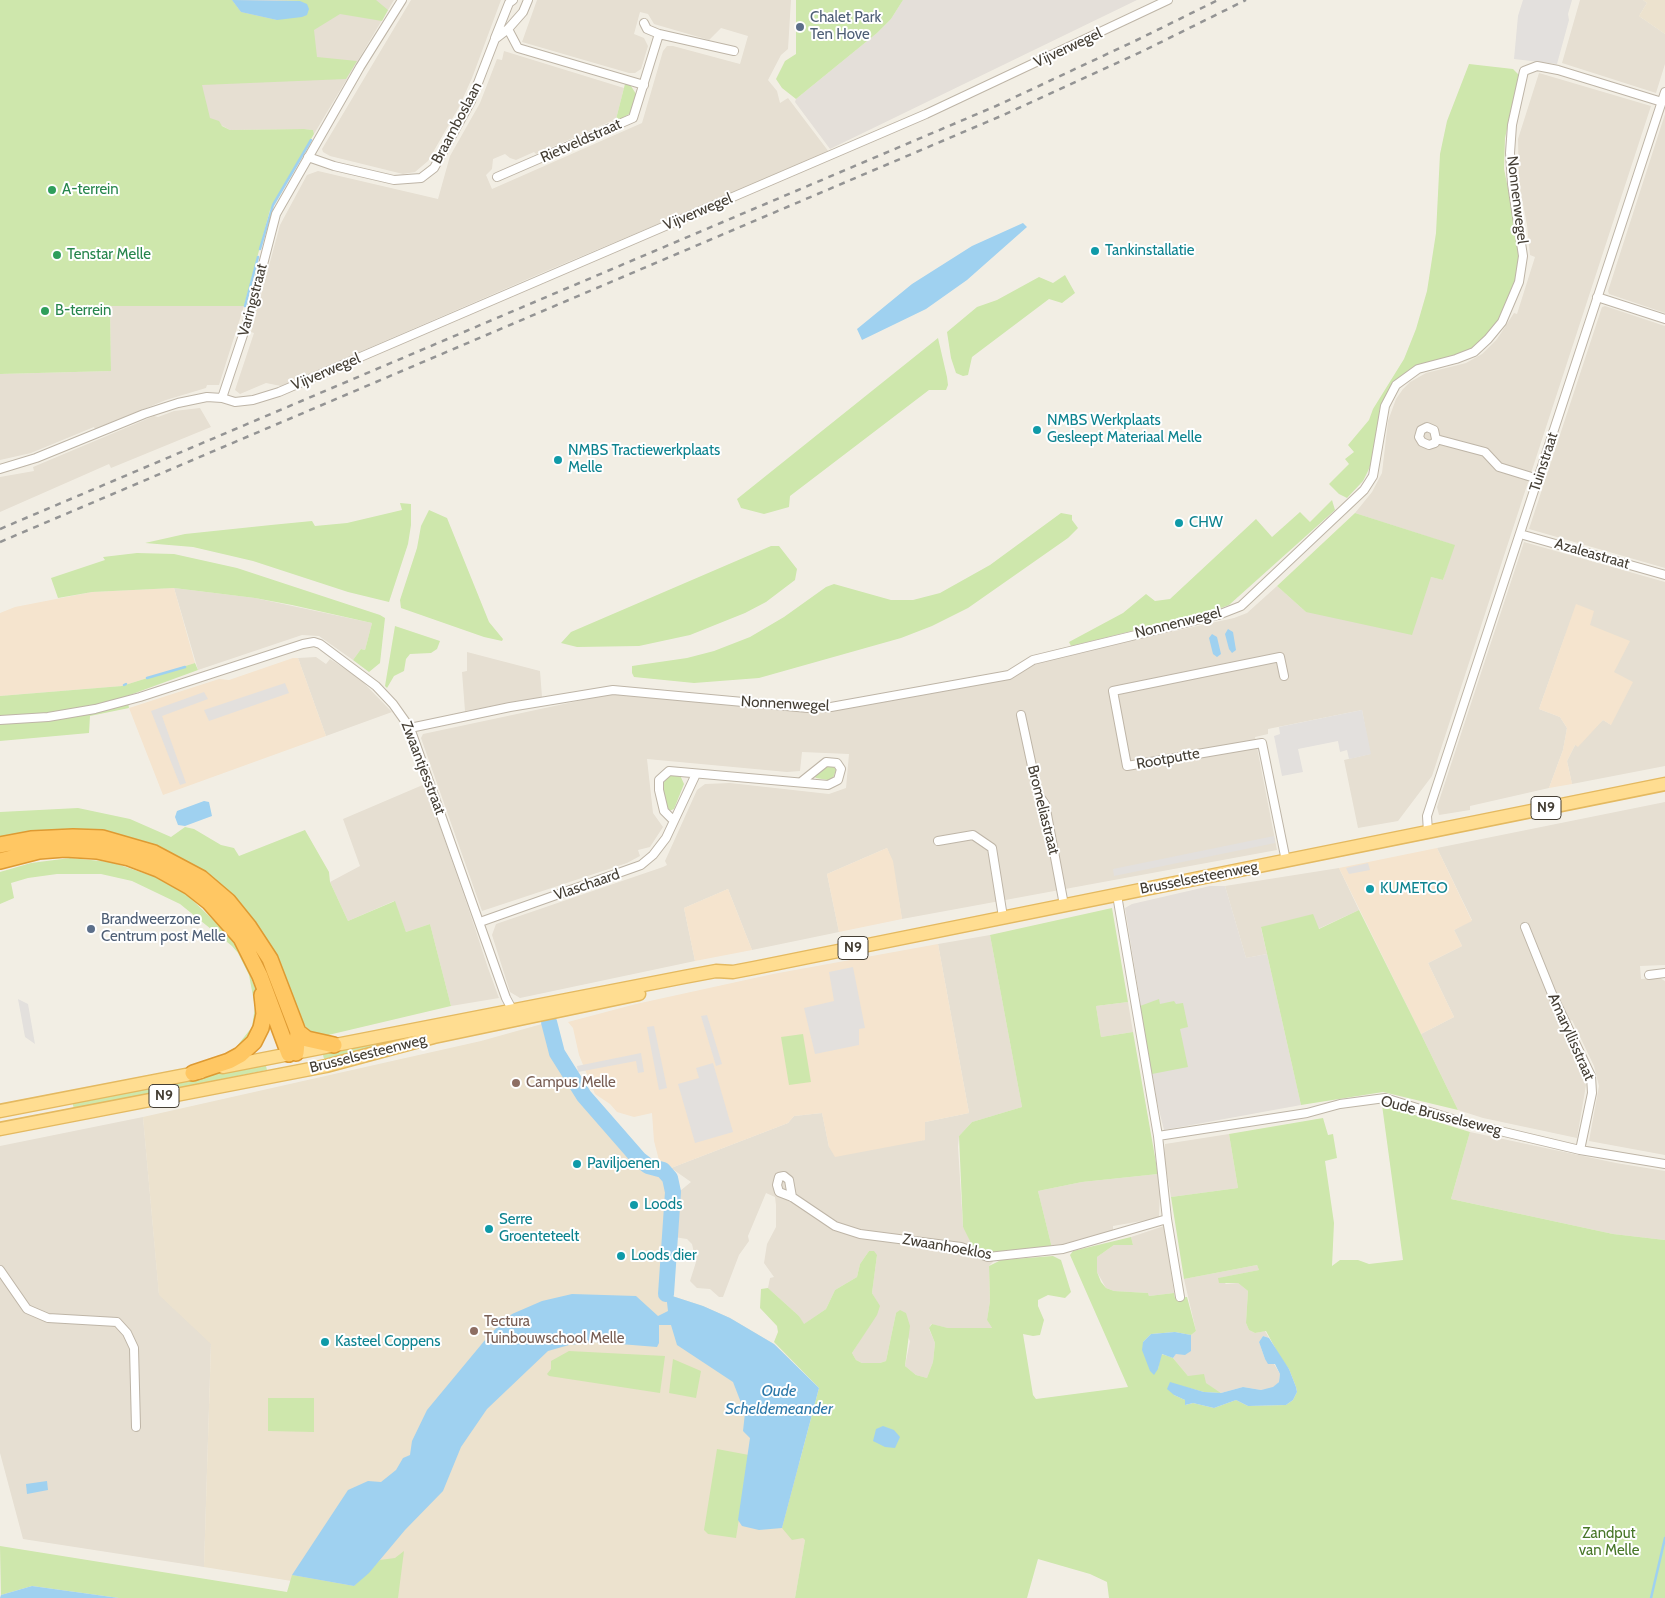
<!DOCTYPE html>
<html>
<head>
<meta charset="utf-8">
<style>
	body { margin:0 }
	canvas { display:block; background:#f2eee4 }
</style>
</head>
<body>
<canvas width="1665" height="1598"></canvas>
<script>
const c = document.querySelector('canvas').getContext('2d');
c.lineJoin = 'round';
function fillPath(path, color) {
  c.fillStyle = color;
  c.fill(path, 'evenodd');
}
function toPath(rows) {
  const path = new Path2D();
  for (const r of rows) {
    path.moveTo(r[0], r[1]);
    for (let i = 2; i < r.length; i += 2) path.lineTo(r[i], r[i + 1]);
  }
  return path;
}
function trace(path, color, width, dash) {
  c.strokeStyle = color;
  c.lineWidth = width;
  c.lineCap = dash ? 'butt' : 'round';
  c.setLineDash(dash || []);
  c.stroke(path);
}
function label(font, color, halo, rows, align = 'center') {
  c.font = font + ' Cabin,sans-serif';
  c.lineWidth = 4;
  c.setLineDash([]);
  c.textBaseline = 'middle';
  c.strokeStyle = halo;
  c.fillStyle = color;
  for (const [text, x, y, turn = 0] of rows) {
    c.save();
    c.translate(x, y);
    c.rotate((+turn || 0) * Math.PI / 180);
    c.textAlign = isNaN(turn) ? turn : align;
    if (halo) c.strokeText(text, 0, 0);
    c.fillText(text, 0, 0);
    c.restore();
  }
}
const residential = toPath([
	[0,0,394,0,314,134,313,130,304,129,230,130],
	[411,0,501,0,472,78,459,107,428,161,415,172,403,174,330,156,323,152,322,149],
	[537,0,791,0,788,49,781,55,768,80,777,91,780,103,788,98,829,152,544,272,281,386,266,383,240,394,235,390,254,333,251,332,280,225,307,175,318,171,438,199,450,156,480,103,497,59,502,60,504,51,624,88,616,119,536,154,534,152,516,160,510,158,505,154,493,159,492,169,486,175,492,189,642,123,663,51,667,46,673,46,740,64,748,36,721,28,709,40,654,24,648,14,640,12,634,34,644,38,648,46,641,69,635,73,629,73,522,42],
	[1580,0,1643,0,1647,3,1639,16,1665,34,1665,64,1656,93,1562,63],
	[1539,73,1651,106,1432,776,1398,821,1358,828,1344,760,1370,754,1362,710,1268,729,1268,734,1255,737,1277,850,902,919,892,861,887,848,827,874,839,932,752,950,728,889,684,908,695,961,520,998,510,992,492,935,496,924,663,867,667,865,665,861,697,790,705,784,730,783,829,794,846,788,849,754,802,752,800,771,787,772,647,759,653,813,663,827,650,847,638,850,640,856,627,863,482,911,421,738,423,734,606,695,632,695,820,713,1012,678,1038,661,1234,618,1247,613,1277,586,1306,612,1431,577,1443,580,1454,545,1355,513,1372,492,1382,473,1388,421,1396,399,1403,389,1410,382,1426,373,1466,363,1482,354,1497,339,1514,313,1517,314,1535,257,1530,255,1527,225,1519,183,1518,139],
	[1665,114,1665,313,1609,294,1608,291],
	[189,305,244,306,219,385,207,385,206,388,166,400,95,429,94,427,31,453,0,460,0,374,111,371,110,306],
	[1605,306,1665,326,1665,568,1529,529,1602,307],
	[200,408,211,427,111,468,109,464,0,512,0,477,34,471,33,467,154,416,158,417,174,411],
	[1524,542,1665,582,1665,766,1572,784,1567,761,1575,745,1603,720,1611,725,1614,672,1565,636,1539,709,1560,717,1567,728,1563,750,1549,788,1470,806,1470,810,1439,815,1437,807],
	[174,588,255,598,372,623,365,650,361,649,353,660,319,636,302,635,198,670],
	[467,652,540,671,542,697,465,711,462,672,467,671],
	[316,657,326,664,330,659,359,678,392,712,326,736,298,658],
	[425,784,469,910,488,968,499,998,451,1006,430,924,406,932,394,901,348,921,330,882,360,866,343,819],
	[1665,802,1665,965,1640,966,1641,979,1660,978,1665,981,1665,1155,1589,1141,1599,1086,1594,1066,1572,1020,1560,1026,1586,1085,1577,1138,1483,1118,1458,1110,1421,1034,1454,1017,1428,963,1462,946,1454,930,1472,920,1437,848],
	[1339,868,1359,910,1318,929,1261,928,1267,954,1246,958,1225,886],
	[990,935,1022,1107,972,1122,959,1136,958,1147,963,1227,980,1250,992,1253,993,1262,989,1266,990,1301,987,1320,992,1328,948,1328,931,1324,929,1329,935,1343,933,1362,927,1378,916,1375,905,1366,910,1341,896,1313,886,1361,880,1363,862,1363,856,1360,852,1353,869,1326,877,1302,872,1293,877,1255,869,1251,860,1264,857,1277,835,1290,826,1309,803,1325,799,1316,768,1288,770,1278,774,1277,764,1263,767,1244,776,1227,776,1205,775,1197,766,1193,748,1236,749,1241,739,1255,723,1297,719,1297,710,1289,697,1288,690,1281,696,1262,692,1244,687,1239,674,1237,680,1191,691,1182,671,1168,788,1123,794,1116,822,1113,829,1147,925,1140,925,1122,969,1113,938,944],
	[1128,1002,1133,1032,1101,1037,1096,1006],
	[143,1117,159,1294,211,1343,204,1567,23,1539,0,1453,0,1146],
	[1470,1132,1616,1163,1665,1171,1665,1240,1613,1234,1451,1199],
	[1229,1134,1238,1188,1171,1197,1164,1156,1165,1144],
	[1158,1174,1160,1189,1159,1218,1113,1226,1113,1232,1087,1240,1052,1248,1038,1191,1082,1182],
	[1164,1226,1174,1293,1149,1296,1148,1293,1114,1291,1106,1288,1097,1272,1097,1257,1114,1245,1133,1245,1131,1237],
	[1257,1265,1259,1270,1219,1278,1226,1284,1238,1283,1248,1291,1246,1323,1249,1330,1255,1333,1265,1331,1269,1338,1263,1336,1259,1342,1265,1359,1274,1364,1280,1374,1279,1382,1273,1388,1261,1390,1243,1387,1221,1393,1194,1376,1188,1376,1173,1358,1176,1354,1188,1353,1191,1344,1191,1335,1196,1331,1184,1279]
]);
const commercial = toPath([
	[174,588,195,663,122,686,0,696,0,613,15,607,92,592],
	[1576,604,1594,611,1590,625,1630,641,1614,672,1633,682,1611,725,1603,720,1578,747,1575,745,1567,761,1572,784,1549,788,1563,750,1567,728,1560,717,1539,709],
	[293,658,298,658,326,736,163,795,129,708,219,679,229,680],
	[887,848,893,861,902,919,839,932,827,874],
	[1437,848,1472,921,1454,930,1462,946,1428,963,1454,1017,1421,1034,1339,868],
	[728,889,752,950,695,961,684,908],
	[938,944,969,1113,925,1122,925,1140,835,1157,829,1147,822,1113,794,1116,788,1123,671,1168,661,1168,654,1141,652,1113,634,1117,617,1112,610,1104,595,1094,579,1055,573,1028,568,1022,636,1004,773,974]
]);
const industrial = toPath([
	[903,0,1137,0,830,149,795,102,796,99,877,33,891,19],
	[1210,886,1225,886,1246,958,1267,954,1301,1105,1164,1130,1155,1094,1125,908,1132,904]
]);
const education = toPath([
	[1643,0,1665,0,1665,34,1639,16,1647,3],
	[549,1022,556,1050,584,1096,639,1159,648,1166,663,1170,670,1178,673,1192,666,1294,703,1306,730,1318,774,1344,790,1359,805,1540,795,1598,398,1598,204,1567,211,1344,159,1295,143,1117,481,1041]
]);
const green = toPath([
	[0,0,232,0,241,12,277,20,300,1,274,0,376,0,388,10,382,21,340,14,314,30,317,57,357,61,346,79,202,85,210,118,219,121,222,126,230,130,304,129,313,130,314,134,270,210,244,306,110,306,111,371,0,374],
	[796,0,903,0,891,19,877,33,796,99,782,88,776,79,785,61,796,54],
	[1469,64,1513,69,1519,75,1505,138,1504,169,1518,237,1519,255,1514,287,1497,323,1478,345,1460,355,1412,368,1393,384,1380,408,1372,461,1368,471,1363,481,1347,498,1339,494,1329,484,1349,464,1345,459,1354,452,1348,445,1369,420,1373,409,1404,359,1416,329,1427,291,1436,233,1440,154,1447,121],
	[625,84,631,86,636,94,632,112,615,123],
	[1065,275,1075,293,1062,303,1049,299,972,357,968,375,963,376,956,373,951,358,947,332,977,307,997,300,1039,277,1053,283],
	[938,338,947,377,948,385,946,390,929,390,790,496,789,507,764,514,741,508,737,499],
	[1332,500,1335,510,1229,605,1213,611,1071,646,1069,642,1123,613,1146,594,1155,601,1170,599,1256,519,1272,537,1300,512,1310,522],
	[400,503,411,504,411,525,408,544,389,602,348,592,253,561,193,547,145,543,185,534,271,525,312,521,315,526,347,523,402,510],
	[429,510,447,518,489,622,503,639,502,641,484,637,401,608,400,600,417,548,421,526],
	[1061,513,1072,515,1072,520,1078,528,1068,538,968,608,932,626,901,638,759,678,694,683,634,677,632,673,632,666,687,658,714,651,750,637,784,617,826,587,834,584,891,600,913,600,940,593,990,565],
	[1355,513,1455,545,1443,580,1431,577,1412,635,1306,612,1277,586],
	[771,546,779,546,797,569,795,580,766,602,745,613,690,635,639,646,577,647,561,643,571,632],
	[137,553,174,554,237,568,380,615,385,618,380,663,369,672,353,660,361,649,365,650,372,623,292,605,255,598,174,588,92,592,58,598,51,578,105,560,103,557],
	[395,626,440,641,437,649,431,653,410,654,406,659,404,671,394,676,387,688,385,686],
	[195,663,198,670,127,696,129,708,90,716,89,733,0,741,0,696,122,686],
	[828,765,833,766,836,770,833,778,828,780,816,778,814,776],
	[670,774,680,775,684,784,674,809,669,811,665,805,662,785],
	[78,808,130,819,171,837,185,827,194,829,221,845,234,848,239,856,305,830,329,872,330,882,348,921,395,901,406,932,430,924,451,1006,324,1036,314,1034,306,1027,205,873,157,846,103,831,73,829,31,832,0,838,0,812],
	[70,858,111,862,158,878,186,894,228,934,243,956,259,999,253,1035,243,1046,237,1046,252,1027,255,1007,249,975,238,953,232,946,180,904,132,881,101,874,57,874,28,878,11,883,14,898,0,904,0,872,31,863],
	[1112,908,1128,1002,1096,1006,1101,1037,1133,1032,1158,1174,1082,1182,1038,1191,1052,1248,992,1253,980,1250,972,1245,963,1227,959,1136,972,1122,1022,1107,990,935],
	[1359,910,1419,1030,1458,1110,1383,1092,1301,1105,1261,927,1313,914,1319,929],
	[1159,999,1160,1004,1174,1001,1176,1004,1183,1003,1188,1027,1180,1029,1188,1067,1152,1074,1140,1006],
	[450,1025,383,1045,324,1059,322,1051],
	[803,1034,811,1082,789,1085,781,1037],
	[265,1062,267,1070,74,1109,72,1101],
	[1382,1105,1470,1132,1451,1199,1613,1234,1665,1240,1665,1598,1109,1598,1107,1582,1090,1574,1038,1559,1027,1598,795,1598,805,1540,803,1538,792,1540,782,1528,819,1388,774,1342,778,1332,777,1326,760,1308,761,1289,768,1288,799,1316,804,1324,826,1309,835,1290,857,1277,860,1264,869,1251,874,1251,877,1255,872,1293,880,1306,877,1315,852,1353,856,1360,862,1363,880,1363,886,1361,896,1313,900,1310,906,1313,910,1326,905,1366,916,1375,927,1378,933,1362,935,1343,929,1328,932,1324,948,1328,992,1328,987,1320,990,1301,989,1266,1001,1260,1053,1256,1061,1260,1071,1292,1065,1298,1048,1295,1038,1300,1038,1306,1044,1320,1040,1335,1033,1336,1023,1334,1033,1395,1036,1399,1128,1387,1070,1255,1073,1251,1131,1237,1133,1245,1114,1245,1097,1257,1097,1272,1101,1282,1106,1288,1114,1291,1148,1293,1149,1296,1174,1293,1175,1298,1187,1297,1196,1331,1191,1335,1175,1332,1151,1334,1143,1342,1158,1369,1161,1354,1168,1356,1173,1358,1188,1376,1204,1374,1206,1383,1221,1393,1204,1392,1170,1383,1174,1395,1185,1400,1185,1405,1193,1403,1214,1408,1236,1400,1248,1406,1286,1405,1293,1400,1297,1392,1296,1387,1289,1369,1280,1357,1266,1331,1255,1333,1249,1330,1246,1323,1248,1291,1238,1283,1219,1283,1218,1278,1259,1270,1257,1265,1184,1279,1171,1197,1238,1188,1229,1134,1323,1118,1328,1135,1333,1134,1337,1158,1325,1161,1334,1223,1332,1266,1340,1260,1358,1260,1369,1264,1403,1260],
	[569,1351,665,1356,660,1393,549,1376,547,1374,551,1369,551,1361],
	[673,1359,701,1371,696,1398,669,1393],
	[268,1398,314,1398,314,1432,268,1431],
	[717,1449,749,1455,736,1538,708,1534,704,1530],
	[0,1546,287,1592,292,1575,354,1586,380,1560,395,1558,404,1551,398,1598,119,1598,32,1586,1,1595]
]);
const parking = toPath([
	[1523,0,1572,0,1568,14,1569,20,1557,64,1514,59,1518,16],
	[285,683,289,693,209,721,204,710],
	[204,692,208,699,162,716,186,783,180,785,151,711],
	[1362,710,1371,754,1349,759,1347,750,1340,752,1338,741,1298,749,1303,772,1282,776,1274,736,1280,734,1279,727],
	[1274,836,1275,843,1114,876,1113,869],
	[1368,863,1370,870,1349,874,1346,868],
	[853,967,865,1028,859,1029,859,1045,815,1054,804,1008,834,1001,829,972],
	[18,999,28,1004,35,1044,25,1037],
	[707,1015,722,1064,716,1066,701,1016],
	[654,1026,667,1088,659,1090,647,1027],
	[641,1053,644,1072,638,1073,636,1061,578,1072,577,1066],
	[713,1063,733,1132,695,1143,678,1084,699,1078,696,1068]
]);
const water = toPath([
	[232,0,300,1,307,4,309,9,307,15,302,17,277,20,241,12],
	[1023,223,1027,227,967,280,926,309,862,340,857,329,912,284,972,246],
	[1228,629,1233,632,1236,650,1232,653,1229,649,1225,634],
	[1212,634,1217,637,1221,654,1217,657,1213,654,1209,638],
	[204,801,209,802,212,816,185,826,178,825,175,817,177,811],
	[572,1294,636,1296,658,1316,668,1311,666,1294,703,1306,730,1318,774,1344,819,1388,782,1528,759,1530,742,1526,738,1520,750,1438,743,1431,745,1413,733,1382,677,1345,671,1325,659,1325,659,1343,657,1347,595,1342,569,1345,548,1351,487,1409,461,1447,443,1491,405,1530,369,1573,354,1586,292,1575,348,1490,368,1481,381,1482,396,1470,403,1458,410,1455,412,1441,427,1410,490,1334,512,1314,542,1301],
	[1175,1332,1191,1335,1191,1351,1185,1355,1176,1354,1173,1358,1162,1354,1158,1369,1154,1375,1150,1371,1142,1350,1143,1342,1151,1334],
	[1263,1336,1269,1338,1289,1369,1296,1387,1297,1392,1293,1400,1286,1405,1248,1406,1236,1400,1214,1408,1193,1403,1185,1405,1185,1400,1174,1395,1167,1389,1170,1382,1204,1392,1221,1393,1243,1387,1261,1390,1273,1387,1279,1382,1280,1374,1275,1364,1268,1364,1265,1359,1259,1342],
	[883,1426,894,1430,900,1437,895,1448,885,1447,873,1441,876,1429],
	[47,1481,48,1490,27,1494,26,1484],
	[32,1586,119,1598,0,1598,1,1595]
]);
const stream = toPath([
	[260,249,273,205,311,140],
	[245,306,258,257],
	[147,678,185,667],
	[124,685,126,684],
	[1651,1598,1665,1538]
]);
const river = toPath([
	[549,1022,557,1053,584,1096,639,1159,648,1166,663,1170,670,1178,673,1192,666,1294]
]);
const minor = toPath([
	[644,23,647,29,659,34,734,51],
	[508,29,518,48,644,85],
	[495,38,509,3,513,0],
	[308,157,334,166,394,180,421,178,434,168,471,101,495,39,508,29,523,12,528,0],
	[497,177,633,118,659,34],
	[1597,297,1665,319],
	[222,398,251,311,276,214,360,67,402,0],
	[1436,439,1435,443,1429,445,1422,442,1419,437,1421,430,1427,427,1434,430,1436,439,1485,452,1499,467,1538,479],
	[0,469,36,458,144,414,178,403,207,397,222,398,235,402,253,400,279,392,926,114,1168,0],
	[1520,534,1665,575],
	[1284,676,1280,657,1113,691,1127,766,1262,743,1286,861],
	[1021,715,1038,794,1045,804,1064,905],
	[0,720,48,717,95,709,140,697,303,644,314,642,320,644,376,686,393,704,410,728,506,998,513,1011],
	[410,728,510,707,613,690,808,708,831,707,1009,675,1033,660,1218,615,1241,606,1364,490,1373,476,1385,406,1396,385,1418,369,1456,359,1474,352,1488,339,1502,322,1519,282,1523,256,1512,184,1510,153,1512,125,1524,71,1537,66,1558,70,1662,102],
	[673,820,664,811,659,790,659,780,669,771,828,785,838,780,841,769,837,763,826,762,801,782],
	[1428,832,1427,816,1665,92],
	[938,841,973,835,992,848,1003,917],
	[1117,895,1158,1136,1167,1219,1180,1297],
	[480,922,641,865,653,855,666,838,696,774],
	[1525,927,1552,994,1591,1076,1592,1093,1580,1150],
	[1649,975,1665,973],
	[1158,1136,1307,1113,1340,1104,1385,1098,1462,1122,1580,1150,1665,1164],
	[792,1197,789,1180,784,1176,779,1177,777,1185,779,1192,792,1197,835,1226,860,1234,961,1247,988,1257,1063,1249,1167,1219],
	[0,1270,27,1309,48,1318,117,1322,127,1333,134,1348,136,1427]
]);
const primary = toPath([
	[223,1067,684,977,716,971,733,972,754,968,1665,784],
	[0,1111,201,1072],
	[0,1129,326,1066,434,1037,639,994]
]);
const motorway = toPath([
	[0,845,31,839,73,837,102,838,154,853,201,878,228,901,249,927,270,959,298,1032,296,1053],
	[0,861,39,851,65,849,97,851,129,858,158,869,190,887,209,902,241,938,260,976,289,1054],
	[298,1032,307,1039,334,1045],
	[193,1073,229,1061,240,1055,254,1042,261,1028,264,1014,262,995]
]);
const rail = toPath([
	[0,529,996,106,1137,40,1218,0],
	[0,542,1001,116,1143,51,1246,0]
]);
const markers = [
	[800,27,5,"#5c6f8a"],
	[52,190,5,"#2e9e5b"],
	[1095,251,5,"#0f9aa8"],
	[57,255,5,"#2e9e5b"],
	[45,311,5,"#2e9e5b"],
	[1037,430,5,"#0f9aa8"],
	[558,460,5,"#0f9aa8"],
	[1179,523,5,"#0f9aa8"],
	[1370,889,5,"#0f9aa8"],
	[91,929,5,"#5c6f8a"],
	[516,1083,5,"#8d6e63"],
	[577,1164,5,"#0f9aa8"],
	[634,1205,5,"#0f9aa8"],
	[489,1229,5,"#0f9aa8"],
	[621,1256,5,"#0f9aa8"],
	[474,1331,5,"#8d6e63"],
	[325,1342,5,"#0f9aa8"]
];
const shields = [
	[1546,808,30],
	[853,948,30],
	[164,1096,30]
];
const shieldNames = [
	["N9",1546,808],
	["N9",853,948],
	["N9",164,1096]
];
const serviceNames = [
	["Chalet Park",810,18],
	["Ten Hove",810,35],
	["Brandweerzone",101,920],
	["Centrum post Melle",101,937]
];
const streetNames = [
	["Vijverwegel",1068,48,-25],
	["Braamboslaan",457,123,-62],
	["Rietveldstraat",581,141,-24],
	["Nonnenwegel",1517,200,83],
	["Vijverwegel",698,212,-23],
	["Varingstraat",253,300,-75],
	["Vijverwegel",326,372,-23],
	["Tuinstraat",1544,462,-72],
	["Azaleastraat",1592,554,16],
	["Nonnenwegel",1178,623,-14],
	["Nonnenwegel",785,704,3],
	["Rootputte",1168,759,-10],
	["Zwaantjesstraat",423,768,69],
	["Bromeliastraat",1043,810,76],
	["Brusselsesteenweg",1199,878,-11],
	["Vlaschaard",587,885,-19],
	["Amaryllisstraat",1571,1037,66],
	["Brusselsesteenweg",368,1054,-14],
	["Oude Brusselseweg",1441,1116,14],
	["Zwaanhoeklos",947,1247,10]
];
const leisureNames = [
	["A-terrein",62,190],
	["Tenstar Melle",67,255],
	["B-terrein",55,311]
];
const cultureNames = [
	["Tankinstallatie",1105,251],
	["NMBS Werkplaats",1047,421],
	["Gesleept Materiaal Melle",1047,438],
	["NMBS Tractiewerkplaats",568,451],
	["Melle",568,468],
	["CHW",1189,523],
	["KUMETCO",1380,889],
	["Paviljoenen",587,1164],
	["Loods",644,1205],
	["Serre",499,1220],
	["Groenteteelt",499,1237],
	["Loods dier",631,1256],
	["Kasteel Coppens",335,1342]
];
const educationNames = [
	["Campus Melle",526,1083],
	["Tectura",484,1322],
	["Tuinbouwschool Melle",484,1339]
];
const parkNames = [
	["Zandput",1609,1534],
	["van Melle",1609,1551]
];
const waterNames = [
	["Oude",779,1391],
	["Scheldemeander",779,1409]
];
fillPath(residential, '#e6dfd2');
fillPath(commercial, '#f5e4ce');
fillPath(industrial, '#e4dfd9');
fillPath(education, '#ece2ce');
fillPath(green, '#cee7ac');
fillPath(parking, '#e3e0dd');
fillPath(water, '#9fd1f0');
trace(stream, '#9fd1f0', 2.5);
trace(river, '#9fd1f0', 16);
trace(minor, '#beb5a7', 10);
trace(primary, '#e4b960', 15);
trace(motorway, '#de9a32', 18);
trace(minor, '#fff', 8);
trace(primary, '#ffdd91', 12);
trace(motorway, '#ffc763', 15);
trace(rail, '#949494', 2.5, [6, 6]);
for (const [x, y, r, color] of markers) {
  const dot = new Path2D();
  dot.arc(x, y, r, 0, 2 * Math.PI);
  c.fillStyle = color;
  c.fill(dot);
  trace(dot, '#fff', 2);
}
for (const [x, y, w] of shields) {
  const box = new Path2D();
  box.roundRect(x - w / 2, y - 11.5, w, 23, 4);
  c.fillStyle = '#fff';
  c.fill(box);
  trace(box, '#443e34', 1);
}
label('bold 14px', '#443e34', null, shieldNames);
label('15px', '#4e5e75', '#fff', serviceNames, 'left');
label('15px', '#443e34', '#fff', streetNames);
label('15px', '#27864d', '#fff', leisureNames, 'left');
label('15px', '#0d838f', '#fff', cultureNames, 'left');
label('15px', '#785e54', '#fff', educationNames, 'left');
label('15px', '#477627', '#fff', parkNames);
label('italic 16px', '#2c78a9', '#fff', waterNames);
</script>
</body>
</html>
